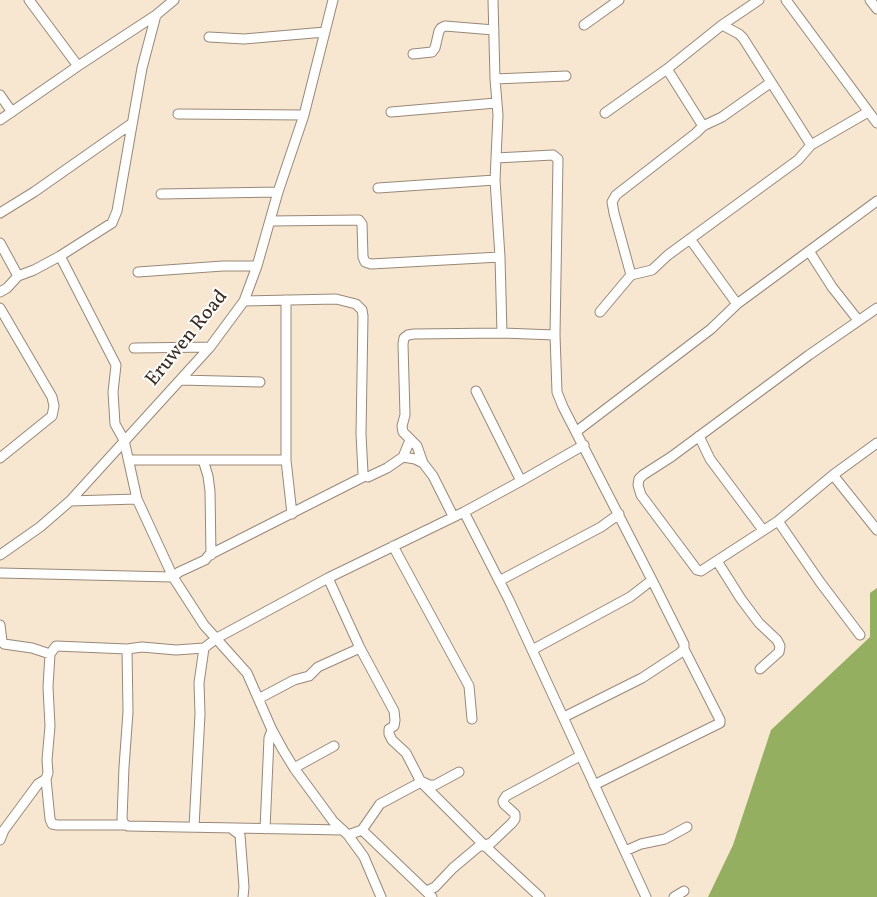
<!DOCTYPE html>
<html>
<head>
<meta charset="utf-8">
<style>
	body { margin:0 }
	canvas { display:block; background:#f7e6d0 }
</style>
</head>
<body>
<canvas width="877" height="897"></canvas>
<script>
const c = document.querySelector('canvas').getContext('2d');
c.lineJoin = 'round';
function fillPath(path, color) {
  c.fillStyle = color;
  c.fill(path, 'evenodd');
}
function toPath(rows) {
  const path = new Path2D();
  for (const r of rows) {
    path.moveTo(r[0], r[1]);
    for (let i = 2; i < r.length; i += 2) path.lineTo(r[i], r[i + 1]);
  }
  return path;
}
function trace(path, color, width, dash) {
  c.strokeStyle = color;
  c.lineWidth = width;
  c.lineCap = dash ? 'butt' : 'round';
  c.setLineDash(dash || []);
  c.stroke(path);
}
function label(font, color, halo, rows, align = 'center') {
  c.font = font + ' Vollkorn,serif';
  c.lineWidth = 4;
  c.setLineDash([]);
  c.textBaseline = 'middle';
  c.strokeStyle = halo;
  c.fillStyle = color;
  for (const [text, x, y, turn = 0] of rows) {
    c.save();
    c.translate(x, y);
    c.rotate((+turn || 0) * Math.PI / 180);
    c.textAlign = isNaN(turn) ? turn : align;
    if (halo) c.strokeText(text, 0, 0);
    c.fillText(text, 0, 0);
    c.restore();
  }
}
const forest = toPath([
	[877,588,877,897,708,897,733,845,771,730,870,637,870,593]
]);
const minor = toPath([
	[29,0,78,66],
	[493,0,495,79,498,115,495,180,500,257,502,333],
	[786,0,877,123],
	[870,0,877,9],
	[584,25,619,0],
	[722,25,739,34,743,38,811,145],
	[209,37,244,39,325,32],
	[413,54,432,52,435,48,439,31,441,28,445,26,494,30],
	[495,79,566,76],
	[0,95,12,112],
	[391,112,496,103],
	[605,113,667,69,722,25,759,0],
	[178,114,304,115],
	[0,120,78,66,156,15,174,0],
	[703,126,722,117,770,83],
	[496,158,553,155,558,159,555,335,557,392,563,407,652,580,684,644,684,649,680,653,642,678,564,717],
	[378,188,495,180],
	[161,194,278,192],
	[0,213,34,192,131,124],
	[270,221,359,220,362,224,363,257,365,262,371,264,500,257],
	[690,239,737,304],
	[0,243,18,276],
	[809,251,832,287,858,320],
	[60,256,116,365,113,392,115,424,124,440,137,499,173,577,204,625,247,673,272,730,283,750,294,768,333,821,348,835,364,857,381,897],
	[138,272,223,266,257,266],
	[631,275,652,270,668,255,798,160,811,145,868,112],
	[0,292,7,288,18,276,34,270,60,256,112,223,117,211,142,68,156,15],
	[286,300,286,460,292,514],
	[244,301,336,299,356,304,362,310,363,316,361,434,363,473,364,475,368,477,387,468,403,457,410,440],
	[0,308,52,397,54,406,52,416,0,458],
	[877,308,809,355,671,457,643,475,639,479,638,485,641,495,697,570,701,571,778,521,833,475,877,443],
	[600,312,631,275,614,213,612,202,616,195,696,133,703,126,667,69],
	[134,348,210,347],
	[180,380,260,382],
	[476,391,521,481],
	[577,431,711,329,737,304,877,201],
	[699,436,710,459,763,530],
	[403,457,415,459,423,463],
	[129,460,286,460],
	[203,460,208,476,210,491,211,555],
	[833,475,877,530],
	[70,501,137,499],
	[464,512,509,600,646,897],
	[453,516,433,476,423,463,417,446,403,432,402,426,405,415,403,344,404,338,408,335,414,334,502,333,555,335],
	[778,521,820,582,860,635],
	[393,546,469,686,472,719],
	[0,555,40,527,70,501,210,347,244,301,257,266,278,192,304,115,333,0],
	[717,561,741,599,759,623,777,640,780,646,779,652,760,669],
	[0,573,173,577,179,572,205,560,209,555,365,476],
	[328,578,360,648,394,711,395,720,394,726,389,729,389,734,392,740,406,753,421,782,484,845,540,897],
	[499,581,601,527,619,514],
	[0,625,2,641,4,644,32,648,50,654],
	[127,649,128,712,124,767,122,819,124,824,128,826,343,830],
	[532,650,630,597,652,580],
	[260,698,294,680,309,676,318,667,360,648],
	[294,768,334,746],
	[46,779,50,819,52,824,57,825,126,825],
	[423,782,429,785,435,785,459,772],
	[594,785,720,723,720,720,684,649],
	[194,827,200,714,199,683,204,648],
	[232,829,240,835,244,887,243,897],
	[265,829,269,738,272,730],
	[362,830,432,897],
	[348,835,362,830,380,804,421,782],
	[0,840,4,830,38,784,46,779,48,773,47,760,50,726,48,687,50,654,56,646,127,649,142,647,176,650,204,648,217,638,328,578,464,512,521,481,584,445],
	[625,851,641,844,665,839,687,827],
	[427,891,435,887,453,868,478,847,491,843,512,823,515,819,515,814,504,804,503,801,506,796,580,756],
	[674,897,684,891]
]);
const streetNames = [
	["Eruwen Road",188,339,-51]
];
fillPath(forest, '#94af60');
trace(minor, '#987', 11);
trace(minor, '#fff', 9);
label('20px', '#3b2a1e', '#fff', streetNames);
</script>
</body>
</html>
